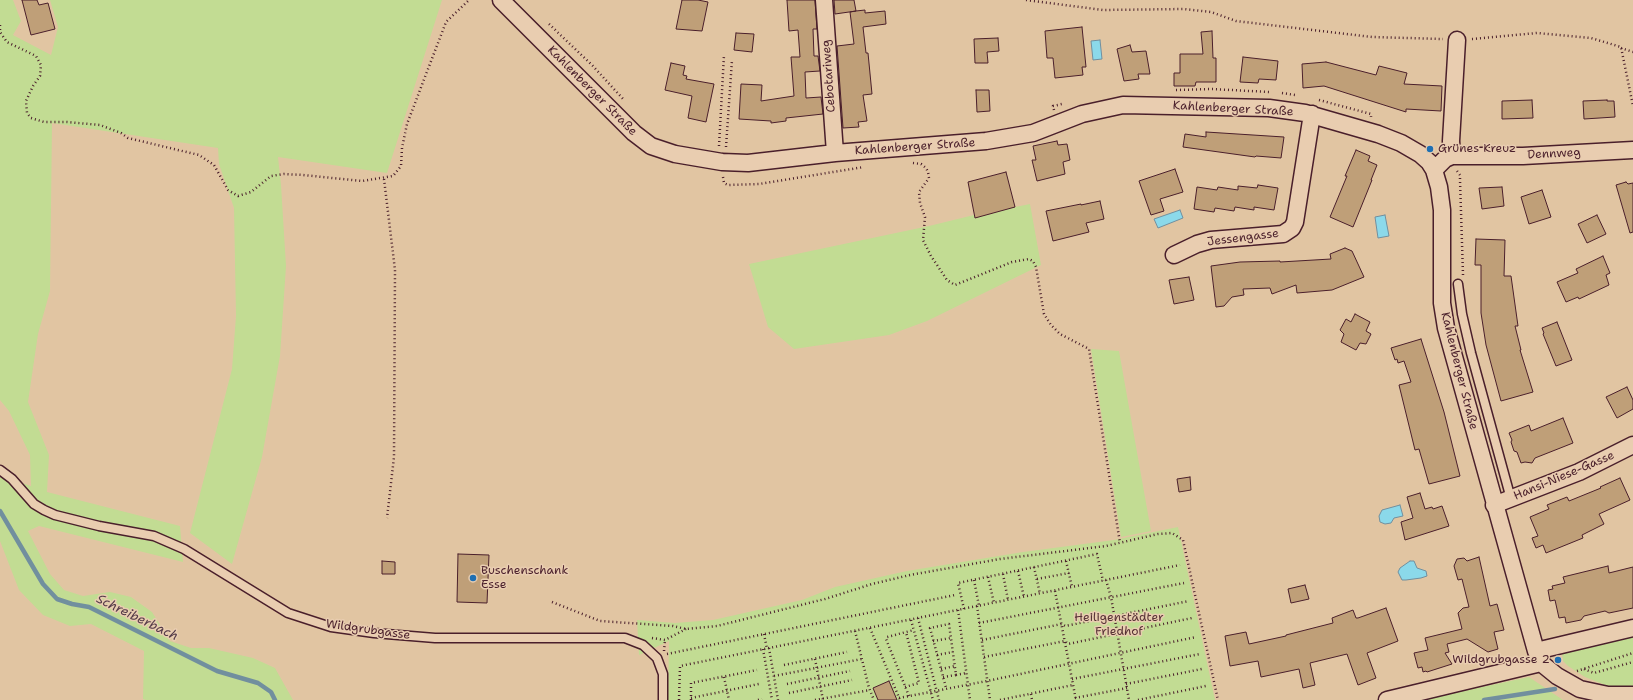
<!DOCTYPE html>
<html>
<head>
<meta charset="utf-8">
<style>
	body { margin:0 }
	canvas { display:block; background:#e1c5a2 }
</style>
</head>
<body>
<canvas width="1633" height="700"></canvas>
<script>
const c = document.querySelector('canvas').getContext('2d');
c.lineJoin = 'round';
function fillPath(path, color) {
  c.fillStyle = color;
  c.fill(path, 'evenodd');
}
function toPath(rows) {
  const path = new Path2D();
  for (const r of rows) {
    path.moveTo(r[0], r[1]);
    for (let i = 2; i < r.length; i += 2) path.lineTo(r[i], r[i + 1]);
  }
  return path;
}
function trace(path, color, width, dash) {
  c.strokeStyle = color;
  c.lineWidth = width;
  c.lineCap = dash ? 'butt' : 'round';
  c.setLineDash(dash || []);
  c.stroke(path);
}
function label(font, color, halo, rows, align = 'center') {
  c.font = font + ' "Shantell Sans",sans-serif';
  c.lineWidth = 3;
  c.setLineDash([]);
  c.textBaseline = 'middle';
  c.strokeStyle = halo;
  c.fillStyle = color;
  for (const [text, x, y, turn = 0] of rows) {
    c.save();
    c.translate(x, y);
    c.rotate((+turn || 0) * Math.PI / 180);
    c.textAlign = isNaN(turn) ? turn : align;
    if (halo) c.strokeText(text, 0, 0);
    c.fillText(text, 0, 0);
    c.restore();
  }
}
const green = toPath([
	[0,0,13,0,21,21,13,35,51,55,58,27,50,0,442,0,387,173,278,157,281,185,286,266,280,356,262,457,232,564,190,533,232,369,236,316,234,208,219,164,218,148,52,123,50,291,38,334,28,402,49,455,47,492,180,526,183,562,39,526,28,531,50,574,64,590,83,596,110,592,131,597,152,612,170,641,191,648,209,648,253,658,275,668,293,700,146,700,143,699,144,651,91,624,70,626,43,615,19,590,0,541,0,476,31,486,30,455,9,411,0,400],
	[1030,204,1041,265,927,321,889,335,794,349,768,327,749,264,929,226,974,215,975,218,1015,207],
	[1091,349,1119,351,1151,531,1121,537],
	[1178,527,1215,700,668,700,669,641,639,655,637,620,675,623,713,620,802,600,835,587,907,571,1023,552,1114,540],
	[1633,633,1633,688,1618,690,1585,677,1568,666,1563,661,1562,653,1572,648],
	[1529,677,1563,700,1421,700]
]);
const water = toPath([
	[1100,40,1102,59,1093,60,1091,41,1100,40],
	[1180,210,1183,218,1158,228,1154,219,1180,210],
	[1385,215,1389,236,1378,238,1375,217,1385,215],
	[1400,505,1403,516,1394,518,1391,523,1385,524,1380,522,1379,516,1382,510,1400,505],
	[1410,561,1414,561,1417,568,1426,571,1427,576,1421,578,1406,580,1402,580,1398,572,1400,568,1410,561]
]);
const stream = toPath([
	[0,511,43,584,57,599,72,604,89,607,217,671,258,683,271,692,275,700],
	[1484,700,1555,689]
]);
const building = toPath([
	[22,0,37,0,39,5,48,3,55,29,31,35,22,0],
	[682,0,698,0,708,2,702,31,676,29,682,0],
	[787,0,815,0,817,29,813,29,814,56,818,56,820,71,805,72,806,98,821,97,823,114,786,118,786,121,771,123,771,121,739,119,741,84,762,85,761,101,794,96,791,57,800,57,798,30,789,31,787,0],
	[834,0,854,0,856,11,865,10,865,13,885,11,886,24,863,27,866,53,868,53,872,94,863,95,867,121,858,122,859,127,843,128,837,46,854,44,850,12,856,11,835,14,834,0],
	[1082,27,1086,67,1082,67,1083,75,1055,78,1053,58,1047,58,1045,31,1082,27],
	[1212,31,1213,58,1216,58,1216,82,1196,82,1195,86,1174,86,1174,73,1180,73,1180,54,1203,54,1201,32,1212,31],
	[736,33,754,34,752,52,734,50,736,33],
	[998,38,999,51,987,52,988,63,975,63,974,39,998,38],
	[1130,45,1132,52,1146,51,1150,74,1138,74,1139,79,1124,81,1117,49,1130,45],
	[1243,57,1278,61,1276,80,1259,79,1258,83,1240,82,1243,57],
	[1326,62,1376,75,1379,66,1407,73,1404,84,1442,86,1441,111,1406,109,1406,112,1324,86,1303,88,1302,64,1326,62],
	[671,63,685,66,683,75,687,76,686,79,714,84,706,122,688,118,692,96,665,90,671,63],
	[976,90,989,90,990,111,977,112,976,90],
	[1532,100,1533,118,1502,119,1502,101,1532,100],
	[1607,100,1607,101,1614,101,1615,117,1584,119,1583,101,1607,100],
	[1206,132,1284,137,1281,158,1256,156,1255,157,1183,147,1185,134,1206,137,1206,132],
	[1057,141,1058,145,1067,144,1070,160,1063,162,1065,174,1037,181,1032,160,1036,160,1033,146,1057,141],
	[1356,150,1370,156,1368,161,1377,165,1371,180,1372,180,1353,227,1330,217,1347,176,1345,176,1356,150],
	[1175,169,1183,192,1160,199,1164,211,1151,215,1139,181,1175,169],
	[1006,172,1015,207,975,218,968,182,1006,172],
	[1626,182,1628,184,1633,183,1633,232,1630,233,1616,185,1626,182],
	[1258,185,1278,188,1274,210,1254,207,1254,210,1235,207,1234,211,1215,208,1214,212,1194,209,1197,187,1217,190,1218,187,1238,190,1238,186,1257,188,1258,185],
	[1502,187,1504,206,1482,209,1479,188,1502,187],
	[1542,190,1551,217,1529,224,1521,197,1542,190],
	[1100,201,1104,219,1086,223,1089,232,1053,241,1046,211,1081,204,1081,205,1100,201],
	[1597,215,1606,234,1587,243,1578,224,1597,215],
	[1476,239,1505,240,1504,276,1511,276,1518,326,1515,326,1521,350,1520,350,1533,392,1501,401,1486,345,1481,313,1481,265,1475,265,1476,239],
	[1345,248,1352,251,1364,277,1332,290,1297,293,1296,285,1272,294,1270,288,1243,289,1244,295,1232,297,1224,306,1216,307,1211,266,1240,262,1280,261,1280,262,1331,259,1330,254,1345,248],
	[1603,256,1610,273,1606,275,1609,285,1579,299,1578,297,1566,302,1557,282,1578,273,1576,269,1603,256],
	[1189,277,1194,300,1174,304,1169,280,1189,277],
	[1355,314,1370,322,1366,331,1371,334,1366,344,1360,343,1356,350,1341,342,1344,334,1340,330,1346,319,1351,322,1355,314],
	[1557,322,1572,360,1556,366,1543,334,1544,333,1542,328,1557,322],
	[1421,339,1444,412,1460,476,1429,484,1419,449,1415,450,1399,385,1411,382,1404,361,1398,363,1397,359,1395,360,1391,348,1421,339],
	[1627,387,1633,400,1633,409,1617,418,1606,397,1627,387],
	[1563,418,1573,443,1535,458,1532,463,1525,462,1521,463,1517,452,1514,451,1511,442,1512,440,1509,433,1529,425,1531,431,1563,418],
	[1190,477,1191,490,1179,492,1177,479,1190,477],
	[1620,478,1630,500,1599,514,1604,524,1582,535,1583,538,1546,553,1543,545,1536,548,1532,538,1538,536,1530,517,1549,509,1547,505,1567,497,1569,501,1601,488,1600,487,1620,478],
	[1420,493,1425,509,1432,507,1433,509,1442,506,1449,526,1405,540,1401,522,1413,518,1407,497,1420,493],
	[458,554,489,555,487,603,457,602,458,554],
	[1479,557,1490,606,1497,604,1504,630,1494,632,1498,649,1488,652,1467,639,1447,644,1449,652,1445,653,1452,664,1427,672,1426,671,1423,672,1422,667,1418,668,1414,653,1428,650,1425,638,1462,629,1458,613,1463,608,1469,607,1462,579,1458,580,1454,566,1457,559,1464,558,1467,561,1479,557],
	[382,561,395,562,395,574,382,574,382,561],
	[1608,566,1609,573,1633,567,1633,608,1609,613,1605,611,1584,616,1581,620,1566,623,1565,617,1559,618,1555,600,1550,601,1548,590,1553,589,1552,586,1565,583,1563,577,1608,566],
	[1305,585,1309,599,1291,603,1288,589,1305,585],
	[1386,608,1398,641,1367,653,1376,678,1358,685,1347,654,1310,663,1315,685,1303,688,1299,669,1261,677,1258,661,1230,666,1225,636,1246,632,1249,644,1286,636,1286,635,1333,623,1332,618,1353,610,1356,618,1358,618,1386,608],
	[889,681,897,700,878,700,873,688,889,681]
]);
const path = toPath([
	[1026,0,1103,10,1184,9,1211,12,1236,21,1372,37,1443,39],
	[549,24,592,65,624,100],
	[0,25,0,32,7,42,36,56,41,65,40,76,33,86,26,101,27,113,31,118,44,122,67,122,100,125,121,133,128,138,199,155,214,165,228,190,238,196,251,192,271,176,284,174,303,175,362,181,393,176,401,166,402,148,407,124,446,22,469,0],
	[1472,39,1537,33,1591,38,1621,47,1633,106],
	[1621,48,1633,52],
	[1176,90,1212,89,1269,92],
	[1282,93,1295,95],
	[1319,100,1371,114,1371,117],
	[1054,110,1053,106,1062,104],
	[719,146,724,55],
	[726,147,732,60],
	[913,163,921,164,926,168,928,172,929,178,919,192,920,203,925,217,923,240,931,256,947,280,955,285,1012,262,1029,259,1033,261,1036,267,1044,314,1051,325,1060,334,1089,349,1120,543],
	[1457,171,1460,175,1460,180,1463,275],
	[723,177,724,183,728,185,759,184,864,167],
	[384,179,395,270,394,457,387,518],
	[1066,561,1072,587],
	[1034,567,1040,594],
	[1018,571,1024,597],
	[1003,574,1008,600],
	[988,577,994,603],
	[1037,579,1069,573],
	[974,580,979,606],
	[1106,580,1111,597,1129,700],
	[1055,591,1076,700],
	[552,602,600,621,673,626,686,629,717,626,825,599,872,584,910,575,1000,559,1106,546,1158,534,1172,533,1183,540,1218,700],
	[977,606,990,700],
	[964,609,958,583,1097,554,1103,581],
	[958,610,970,700],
	[918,618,939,700],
	[911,620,933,700],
	[979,623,1184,583],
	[870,628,900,700],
	[855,631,869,688,874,700],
	[764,634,767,649],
	[652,638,665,640,686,629],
	[982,640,1062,624,1065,626,1189,601],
	[933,641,951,638],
	[769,648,778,700],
	[763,649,772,700],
	[664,651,665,640],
	[667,654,955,595],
	[937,655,953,652],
	[984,657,1065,641,1068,644,1192,618],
	[815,659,823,700],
	[784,665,847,652],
	[941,669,955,666],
	[1584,669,1594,673,1633,662],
	[1577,671,1633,653],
	[956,675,966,673],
	[774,676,862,659],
	[724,677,729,700],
	[943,677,956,675,949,624,930,628,941,669,946,688],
	[1072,679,1200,654],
	[787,684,850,671],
	[1126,684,1202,669],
	[905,687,919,683,906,632],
	[789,693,852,680],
	[1031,694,1032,700],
	[909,696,886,639,887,637,914,630],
	[691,698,759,684],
	[899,698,987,681,1196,637],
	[1075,698,1127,688],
	[679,700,680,666,1180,565],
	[691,700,691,683,757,670],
	[758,700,762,699],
	[815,700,870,690],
	[1000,700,1073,685],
	[1138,700,1206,686]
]);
const service = toPath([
	[1458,284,1462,314,1471,353,1511,499],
	[0,470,12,479,34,504,44,510,55,515,99,526,154,536,184,549,288,613,331,627,374,633,435,638,625,638,643,645,657,658,663,674,663,700]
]);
const minor = toPath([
	[501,0,634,133,651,146,675,154,722,162,748,163,835,153,986,141,1033,133,1082,114,1123,105,1269,108,1305,113,1378,134,1401,143,1420,154,1429,162,1434,170,1439,187,1442,210,1442,303,1446,328,1536,651,1541,663,1557,676,1580,689,1608,695,1633,695],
	[824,0,835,153],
	[1452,156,1451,141,1457,40],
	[1434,170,1445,159,1452,156,1523,156,1633,150],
	[1174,255,1197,244,1211,240,1283,234,1292,228,1295,222,1312,114],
	[1494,505,1579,472,1633,445],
	[1536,651,1633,628],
	[1387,700,1541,663]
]);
const markers = [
	[1430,149,4,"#1f6fb2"],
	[473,578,4,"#1f6fb2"],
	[1558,660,4,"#1f6fb2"]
];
const streetNames = [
	["Cebotariweg",829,76,-94],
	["Kahlenberger Straße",592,91,45],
	["Kahlenberger Straße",1233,109,3],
	["Kahlenberger Straße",915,147,-4],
	["Dennweg",1554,154,-3],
	["Jessengasse",1243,238,-7],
	["Kahlenberger Straße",1459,371,76],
	["Hansi-Niese-Gasse",1564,476,-23],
	["Wildgrubgasse",368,630,8]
];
const poiNames = [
	["Grünes Kreuz",1438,149],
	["Buschenschank",481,571],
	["Esse",481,585],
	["Wildgrubgasse 2",1550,660,"right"]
];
const parkNames = [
	["Heiligenstädter",1119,618],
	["Friedhof",1119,632]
];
const waterNames = [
	["Schreiberbach",137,618,26]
];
fillPath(green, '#c2dc93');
fillPath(water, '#8bd9ea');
trace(water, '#718f9e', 1);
trace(stream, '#718f9e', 4.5);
fillPath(building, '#bf9f78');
trace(building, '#4a1f2b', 1);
trace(service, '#4a1f2b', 11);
trace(minor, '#4a1f2b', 19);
trace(path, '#4a1f2b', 2.5, [1, 3]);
trace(service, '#e9cdb0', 8);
trace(minor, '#e9cdb0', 16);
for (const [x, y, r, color] of markers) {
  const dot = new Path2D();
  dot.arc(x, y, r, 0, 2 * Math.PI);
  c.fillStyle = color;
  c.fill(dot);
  trace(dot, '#e9cdb0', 1.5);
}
label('12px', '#4a1f2b', '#e9cdb0', streetNames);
label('12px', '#4a1f2b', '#e9cdb0', poiNames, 'left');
label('12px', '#563235', '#e9cdb0', parkNames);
label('italic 13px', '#543b48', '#e9cdb0', waterNames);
</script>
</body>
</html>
